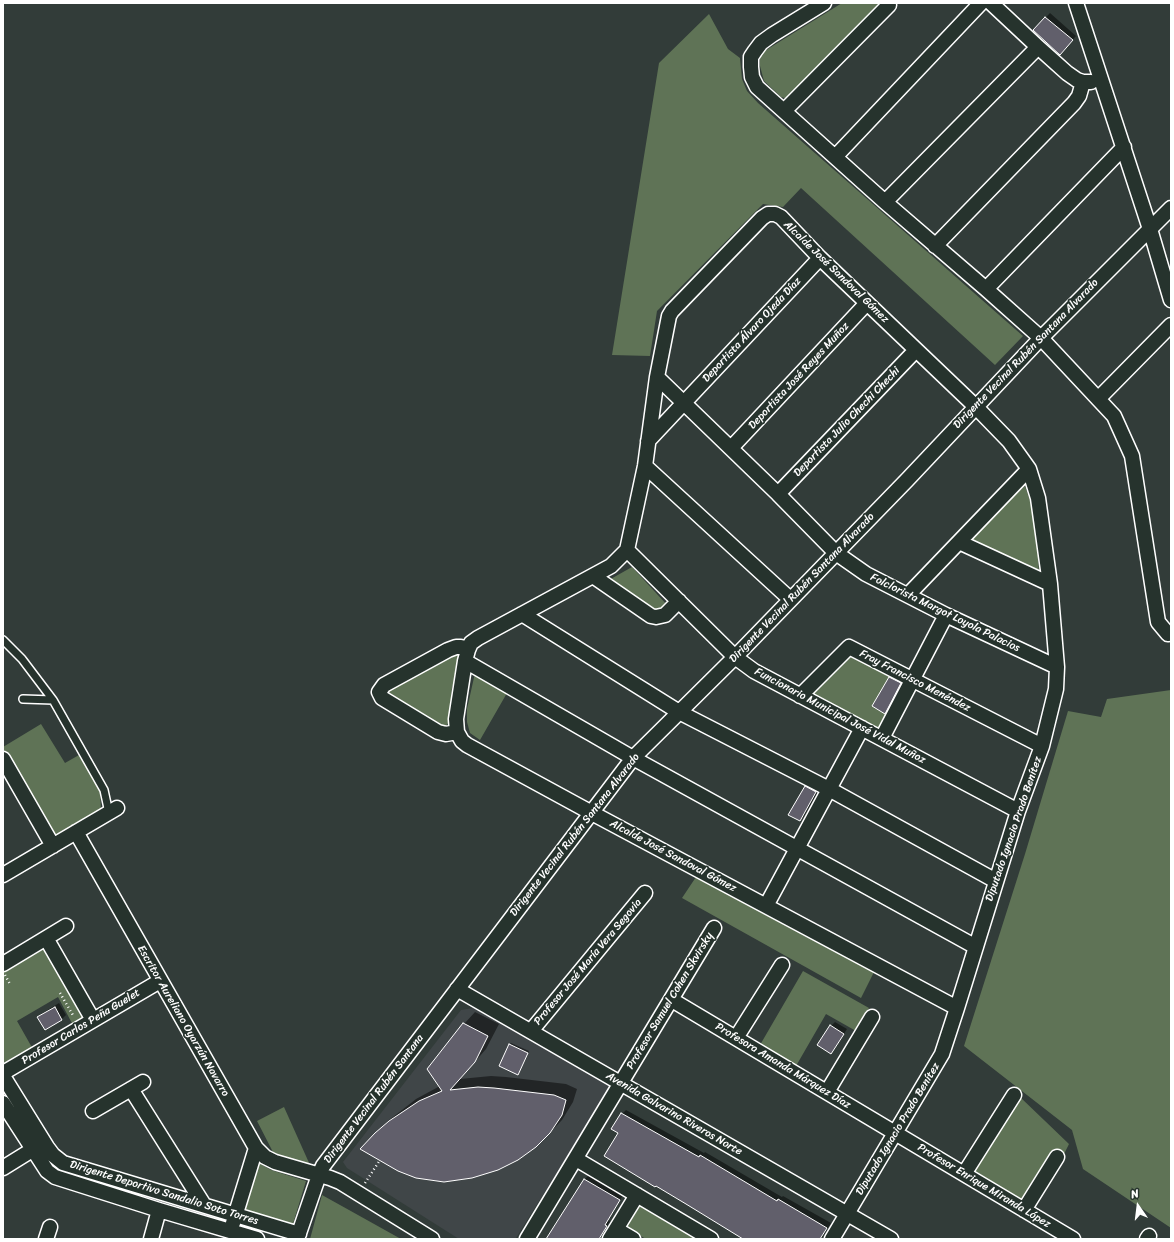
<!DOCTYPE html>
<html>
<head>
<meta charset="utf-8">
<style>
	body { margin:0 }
	#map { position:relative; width:1174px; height:1242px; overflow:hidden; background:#323c39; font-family:Sriracha,sans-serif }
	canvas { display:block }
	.frame { position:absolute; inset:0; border:4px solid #fff; pointer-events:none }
	.north { position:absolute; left:1118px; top:1186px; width:40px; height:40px; -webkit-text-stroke:3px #26332d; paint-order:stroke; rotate:346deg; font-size:11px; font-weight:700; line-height:16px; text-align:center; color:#fff }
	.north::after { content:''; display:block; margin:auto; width:14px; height:18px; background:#fff; clip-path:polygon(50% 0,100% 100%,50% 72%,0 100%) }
</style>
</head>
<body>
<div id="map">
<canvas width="1174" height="1242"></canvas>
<div class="frame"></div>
<div class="north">N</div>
</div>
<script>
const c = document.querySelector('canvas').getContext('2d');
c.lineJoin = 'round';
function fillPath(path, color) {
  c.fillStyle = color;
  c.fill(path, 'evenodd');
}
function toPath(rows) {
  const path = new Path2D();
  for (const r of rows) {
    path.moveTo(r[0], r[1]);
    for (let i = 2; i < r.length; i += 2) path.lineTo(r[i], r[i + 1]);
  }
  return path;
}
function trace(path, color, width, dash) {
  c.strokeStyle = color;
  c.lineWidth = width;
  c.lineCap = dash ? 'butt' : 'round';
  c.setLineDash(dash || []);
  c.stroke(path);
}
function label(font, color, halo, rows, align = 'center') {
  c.font = font + ' Sriracha,sans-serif';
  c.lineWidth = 3.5;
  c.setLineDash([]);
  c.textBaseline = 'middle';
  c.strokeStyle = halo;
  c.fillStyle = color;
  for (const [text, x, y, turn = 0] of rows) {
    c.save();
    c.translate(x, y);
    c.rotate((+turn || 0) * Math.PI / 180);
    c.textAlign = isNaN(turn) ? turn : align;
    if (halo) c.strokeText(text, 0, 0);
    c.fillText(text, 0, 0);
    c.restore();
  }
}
const built = toPath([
	[480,1007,613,1083,516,1238,513,1239,459,1239,347,1168,343,1162,461,1010]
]);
const green = toPath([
	[842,3,879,3,879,7,788,99,781,97,764,81,760,66,760,59,763,52],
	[709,14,728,49,740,58,742,79,747,91,758,103,1023,336,995,365,801,188,783,207,763,204,657,311,650,356,612,355,659,63],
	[1025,486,1033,509,1037,535,1039,575,965,540],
	[632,567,669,607,655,612,609,580],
	[849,648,911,679,881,737,802,695],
	[456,651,464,652,452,688,449,722,445,727,438,727,387,694,389,687],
	[475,673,507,693,480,740,470,733,467,722,467,709],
	[1171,690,1171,1228,1083,1169,1072,1130,964,1046,1025,854,1068,711,1101,717,1107,699],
	[41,724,65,763,79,755,100,791,101,811,54,841,3,749,3,747],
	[696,877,874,972,861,998,682,898],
	[44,944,87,1019,74,1027,58,997,17,1021,34,1051,3,1069,3,968],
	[803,971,869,1008,856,1031,826,1014,796,1066,760,1045],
	[1020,1097,1069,1144,1062,1158,1052,1153,1021,1200,974,1171],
	[284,1107,310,1165,274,1154,257,1121],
	[257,1162,271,1170,306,1181,292,1227,244,1212],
	[322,1195,349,1210,401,1239,310,1239],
	[639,1204,699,1239,646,1239,625,1227]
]);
const shadow = toPath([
	[1050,13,1076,36,1064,50,1034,30],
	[894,673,904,679,889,708,885,712,889,678],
	[810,783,820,788,804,816,800,820,806,787],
	[59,1003,66,1015,62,1019,45,1028,39,1017,43,1013],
	[475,1012,499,1024,486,1049,460,1079,491,1076,506,1077,566,1084,577,1089,573,1102,562,1120,536,1147,376,1133,388,1121,416,1099,440,1086,464,1024],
	[835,1022,847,1029,835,1048,831,1053,831,1026],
	[511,1043,529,1051,518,1073,509,1045],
	[626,1110,704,1153,705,1152,782,1197,783,1196,831,1223,821,1239,745,1239,619,1133,622,1114],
	[589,1175,623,1195,608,1220,610,1221,600,1239,546,1239,585,1179]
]);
const building = toPath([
	[1045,17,1073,40,1060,55,1033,30,1045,17],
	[889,677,901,683,885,714,872,706,889,677],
	[805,786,816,792,800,821,788,815,805,786],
	[55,1007,62,1020,45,1030,37,1017,55,1007],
	[463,1023,488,1036,475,1062,450,1090,478,1087,494,1088,554,1095,566,1100,562,1115,550,1133,536,1147,518,1160,498,1170,472,1178,444,1182,416,1178,398,1171,360,1149,375,1133,389,1121,419,1101,442,1091,427,1069,463,1023],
	[830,1025,844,1034,831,1054,817,1045,830,1025],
	[509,1044,528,1053,518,1075,499,1066,509,1044],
	[621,1113,699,1157,700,1155,777,1201,778,1199,827,1228,820,1239,743,1239,686,1204,656,1186,655,1187,604,1156,618,1133,611,1129,621,1113],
	[584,1179,620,1200,605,1225,607,1226,599,1239,546,1239,584,1179]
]);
const path = toPath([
	[5,975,10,984],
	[60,993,74,1017],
	[365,1183,380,1160]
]);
const service = toPath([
	[3,640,22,659,53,700],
	[23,699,53,700,104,790,109,813]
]);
const minor = toPath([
	[824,3,772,35,761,43,755,51,751,57,751,67,752,77,757,87,885,202,986,289,1041,338,1114,416,1132,456,1158,622,1168,634,1171,633],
	[991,3,1038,47,1067,73,1077,80,1083,82,1091,82],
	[1076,3,1150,229,1171,300],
	[784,111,889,5,887,3],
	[835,157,981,3],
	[885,202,1038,47],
	[935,246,1074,103,1079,96,1083,82],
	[986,289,1124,147],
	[657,377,778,494,836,553,866,574,946,615,1057,667],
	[1098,399,1171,325],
	[648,441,820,258],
	[731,448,867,303],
	[645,466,790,599],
	[778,494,916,350],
	[959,542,1050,584],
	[627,550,735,657,754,671,1018,811],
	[593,576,651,616,656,617,665,615,679,601],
	[908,595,1029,469],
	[522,614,679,712,829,789,996,881],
	[465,661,633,758,976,947],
	[800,696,849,647,1042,746],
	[457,732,446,734,438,732,382,698,379,692,384,685,448,650,456,647,461,647,468,650],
	[882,738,946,615],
	[3,759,53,846],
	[76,832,256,1148,265,1157,275,1162,330,1178,340,1182,432,1239],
	[3,875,117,808],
	[766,906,862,728],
	[46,938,93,1020],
	[3,964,66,926],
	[457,989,891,1239],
	[672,1000,1073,1239],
	[531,1031,645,893],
	[736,1038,782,965],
	[3,1073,160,981],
	[3,1076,47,1147,53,1155,63,1163,299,1234],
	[131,1089,204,1205],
	[827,1092,872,1017],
	[3,1103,47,1171,55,1177,159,1210,257,1239],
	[93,1111,143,1082],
	[576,1159,711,1239],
	[3,1168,32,1150],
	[964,1174,1014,1095],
	[1024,1210,1057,1157],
	[233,1223,256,1148],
	[616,1229,633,1239],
	[46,1239,50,1227],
	[151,1239,159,1210],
	[297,1239,319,1175,323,1166,633,758,735,657,907,480,1041,338,1171,208],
	[527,1239,714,928],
	[610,1239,637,1195],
	[832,1239,942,1054,957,1008,1018,811,1042,746,1056,689,1057,667,1050,584,1038,498,1029,469,1009,441,975,406,820,258,781,217,775,214,768,214,762,218,672,311,669,316,657,377,645,466,627,550,611,566,478,638,471,643,468,650,465,661,456,719,457,732,462,741,467,745,590,812,957,1008],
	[1147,1239,1149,1236]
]);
const streetNames = [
	["Alcalde José Sandoval Gómez",836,272,44],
	["Deportista Álvaro Ojeda Díaz",752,330,-47],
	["Dirigente Vecinal Rubén Santana Alvarado",1026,354,-46],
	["Deportista José Reyes Muñoz",799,376,-47],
	["Deportista Julio Chechi Chechi",847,422,-46],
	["Dirigente Vecinal Rubén Santana Alvarado",802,588,-46],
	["Folclorista Margot Loyola Palacios",945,613,26],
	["Fray Francisco Menéndez",915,681,27],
	["Funcionario Municipal José Vidal Muñoz",840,716,28],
	["Diputado Ignacio Prado Benítez",1014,829,-71],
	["Dirigente Vecinal Rubén Santana Alvarado",575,835,-52],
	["Alcalde José Sandoval Gómez",673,856,28],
	["Profesor José María Vera Segovia",588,962,-50],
	["Profesor Samuel Cohen Skvirsky",670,1001,-59],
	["Escritor Aureliano Oyarzún Navarro",183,1021,60],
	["Profesor Carlos Peña Guelet",81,1027,-31],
	["Profesora Amanda Márquez Díaz",783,1066,31],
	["Dirigente Vecinal Rubén Santana",374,1099,-53],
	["Avenida Galvarino Riveros Norte",674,1114,30],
	["Diputado Ignacio Prado Benítez",898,1129,-59],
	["Profesor Enrique Miranda López",984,1186,31],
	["Dirigente Deportivo Sandalio Soto Torres",164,1193,17]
];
fillPath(built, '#404648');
fillPath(green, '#5f7356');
fillPath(shadow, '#0007');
fillPath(building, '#615f6b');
trace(building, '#fff', 1);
trace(service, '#fff', 10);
trace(minor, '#fff', 17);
trace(path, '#fff', 2.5, [1, 3]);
trace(service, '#26332d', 7);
trace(minor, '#26332d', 14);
label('11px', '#fff', '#26332d', streetNames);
</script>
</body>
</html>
